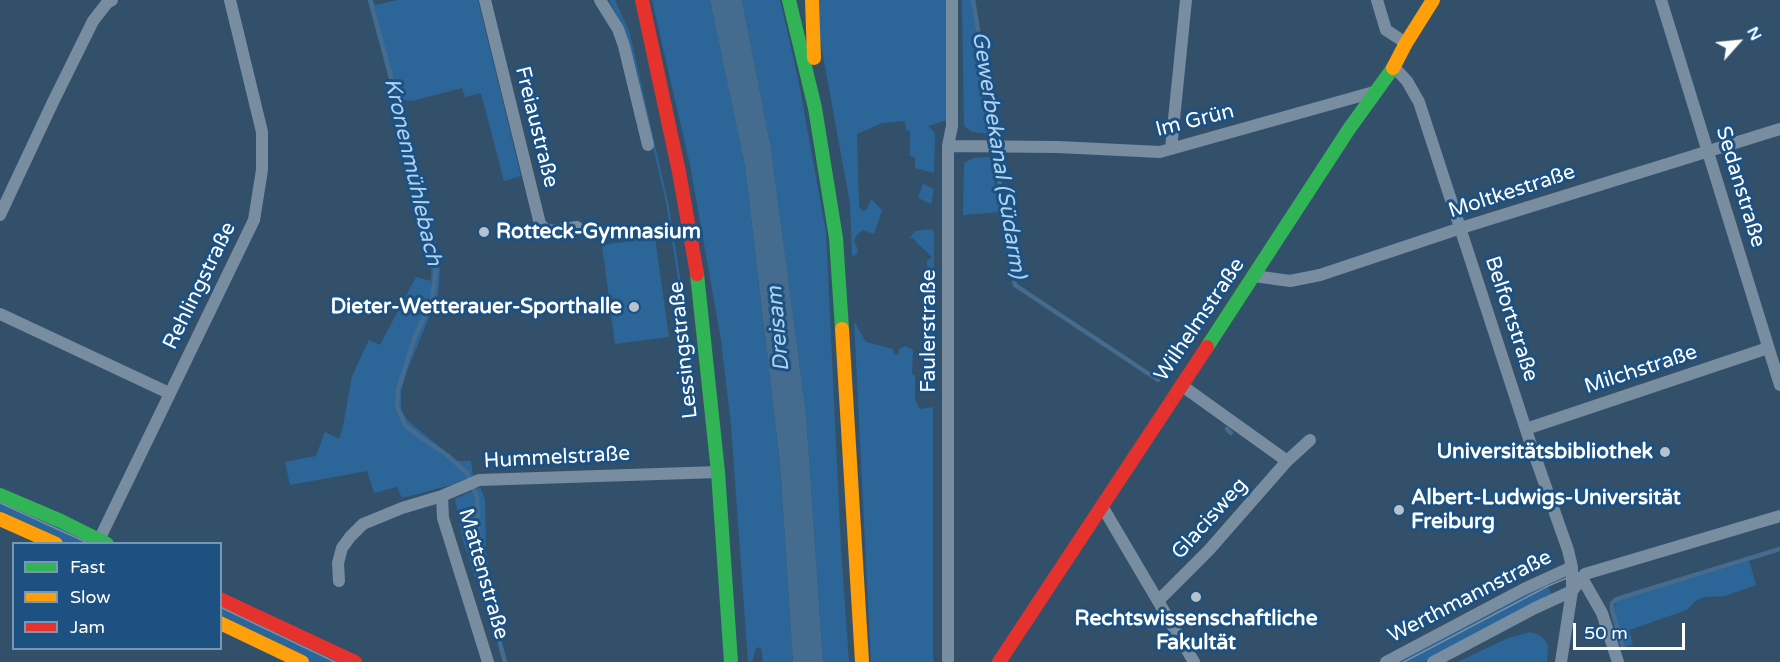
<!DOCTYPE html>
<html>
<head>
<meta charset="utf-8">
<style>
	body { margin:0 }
	#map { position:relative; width:1780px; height:662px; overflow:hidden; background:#33506b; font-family:"Varela Round",sans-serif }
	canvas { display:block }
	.legend { position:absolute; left:12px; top:542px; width:210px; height:108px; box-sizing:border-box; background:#1c5182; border:2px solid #7797b4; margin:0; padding:8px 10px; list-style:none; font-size:18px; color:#fff }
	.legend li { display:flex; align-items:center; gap:12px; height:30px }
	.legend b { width:30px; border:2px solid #7797b4 }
	.north { position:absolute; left:1708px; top:12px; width:60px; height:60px; -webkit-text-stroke:4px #1c5182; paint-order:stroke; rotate:63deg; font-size:16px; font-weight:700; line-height:24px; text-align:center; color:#fff }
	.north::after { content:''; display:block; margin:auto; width:21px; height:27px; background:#fff; clip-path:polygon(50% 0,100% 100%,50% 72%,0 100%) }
	.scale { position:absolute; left:1573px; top:623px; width:112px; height:27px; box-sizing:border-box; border:3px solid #fff; border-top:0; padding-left:8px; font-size:18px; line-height:21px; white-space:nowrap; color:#fff; -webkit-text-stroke:4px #1c5182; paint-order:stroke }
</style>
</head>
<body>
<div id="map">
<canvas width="1780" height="662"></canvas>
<ul class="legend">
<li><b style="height:8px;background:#30b455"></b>Fast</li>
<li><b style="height:8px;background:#ff9f0a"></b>Slow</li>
<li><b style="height:8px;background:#e5322d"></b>Jam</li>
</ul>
<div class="north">N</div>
<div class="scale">50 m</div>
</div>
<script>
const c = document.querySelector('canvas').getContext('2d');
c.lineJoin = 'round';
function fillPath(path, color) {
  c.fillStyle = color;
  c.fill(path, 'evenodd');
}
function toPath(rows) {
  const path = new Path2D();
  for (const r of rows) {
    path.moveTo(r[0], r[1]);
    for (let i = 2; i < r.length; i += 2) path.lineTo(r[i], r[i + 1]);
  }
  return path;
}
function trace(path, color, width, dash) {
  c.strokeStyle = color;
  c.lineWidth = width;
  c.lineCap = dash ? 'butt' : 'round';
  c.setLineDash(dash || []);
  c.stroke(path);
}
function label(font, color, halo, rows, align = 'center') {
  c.font = font + ' "Varela Round",sans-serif';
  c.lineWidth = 6;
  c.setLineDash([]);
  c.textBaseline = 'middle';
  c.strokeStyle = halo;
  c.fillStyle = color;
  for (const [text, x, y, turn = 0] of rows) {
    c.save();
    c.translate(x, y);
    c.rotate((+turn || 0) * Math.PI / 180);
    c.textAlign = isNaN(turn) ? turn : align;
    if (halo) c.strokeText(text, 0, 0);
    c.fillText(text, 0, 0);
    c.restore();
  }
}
const green = toPath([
	[368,0,373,0,375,5,398,0,478,0,521,176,504,181,481,93,465,97,462,88,412,101,404,100,421,194,437,247,440,269,438,295,407,371,401,391,401,409,407,420,457,461,471,461,473,476,451,485,402,498,397,487,374,493,367,471,290,485,285,462,316,456,325,432,339,439,343,426,352,376,369,340,380,345,416,277,431,281,432,252,415,198,406,145],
	[609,0,615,0,630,34,669,207,693,359,699,413,690,396,686,331,666,202,626,33],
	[652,0,710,0,720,45,745,166,780,463,793,662,763,662,761,647,756,648,752,662,748,662,731,425,721,340,690,165],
	[742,0,780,0,798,78,826,232,841,549,849,662,823,662,806,414,771,149],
	[819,0,947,0,947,120,928,126,935,133,934,173,915,168,915,157,910,156,910,131,906,130,905,121,882,123,857,134,859,207,863,211,867,209,871,199,882,210,874,234,863,230,856,236,854,241,858,250,856,255,852,256,850,204,818,28],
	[962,0,971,0,993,134,972,132,964,126],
	[990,157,1000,212,963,215,964,163,974,158],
	[923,184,934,189,931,204,918,198],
	[931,229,934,232,934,367,931,367,927,362,928,328,932,324,928,320,927,295,932,290,928,287,927,261,932,257,915,241,915,239,910,238,915,231],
	[655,238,669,337,615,344,602,245],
	[854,321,866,342,893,349,893,352,896,355,899,353,899,349,905,346,913,350,912,374,915,376,915,400,920,409,933,407,933,658,934,662,871,662],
	[480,487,485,500,486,553,491,576,476,580,463,540,455,499],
	[0,499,98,543,66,543,0,515],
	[1749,561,1756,585,1725,596,1704,597,1694,602,1687,610,1629,630,1633,644,1626,647,1614,615,1614,609,1617,601],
	[1546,583,1552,595,1424,662,1396,662],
	[220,603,344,662,309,662,221,619],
	[1530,632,1539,635,1544,639,1548,646,1547,662,1458,662,1508,638]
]);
const water = toPath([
	[710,0,742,0,771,149,806,414,823,662,793,662,780,463,745,166]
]);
const stream = toPath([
	[370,0,408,139,418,201,433,245,436,270,432,301,415,336,398,390,397,406,405,425,420,437,447,455,467,473,477,497,479,567,505,662],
	[973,0,995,134,995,152,1015,285,1158,380],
	[1227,429,1231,433],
	[1623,647,1612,610,1612,603,1617,599,1780,549]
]);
const street = toPath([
	[485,0,540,224,545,229,552,231,577,227],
	[600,0,618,29,624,46,648,145],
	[1377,0,1386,30,1406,43],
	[1661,0,1780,385],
	[1394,67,1407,81,1419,102,1530,442,1568,550,1572,567,1572,591,1561,662],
	[948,146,1058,147,1160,152,1374,92],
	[1171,149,1186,0],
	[0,215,53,102,93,21,107,3,112,0],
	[1254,276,1290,281,1320,275,1461,228,1780,129],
	[0,314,169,393],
	[1181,385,1287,461],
	[1526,429,1768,348],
	[442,496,443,518,488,662],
	[1102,506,1194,662],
	[99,540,254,220,262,170,262,132,230,0],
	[1582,578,1602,613,1618,662],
	[339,581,338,563,342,548,350,537,363,524,402,508,442,496,479,480,718,472],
	[1159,600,1209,550,1287,461,1310,440],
	[948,662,948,146,952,126,952,0],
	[1386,662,1524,589,1572,567],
	[1433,662,1535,608,1572,591,1585,574,1780,516]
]);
const fast = toPath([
	[789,0,815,108,836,238,842,329],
	[697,274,718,472],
	[1207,347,1349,129,1393,68],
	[718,472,731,662],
	[0,495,61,521,107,544]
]);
const slow = toPath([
	[812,0,814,58],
	[1393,68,1406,43,1433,0],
	[842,329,862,662],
	[0,519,56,544],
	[220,623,302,662]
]);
const jam = toPath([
	[642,0,679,172,697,274],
	[220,599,355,662],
	[999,662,1207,347]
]);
const tram = toPath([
	[0,503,90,544],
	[220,607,335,662],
	[1404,662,1548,586,1581,572,1780,513]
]);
const markers = [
	[484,232,6,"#b8c2cb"],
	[634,307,6,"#b8c2cb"],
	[1665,452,6,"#b8c2cb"],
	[1399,510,6,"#b8c2cb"],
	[1196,597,6,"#b8c2cb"]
];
const streetNames = [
	["Im Grün",1195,121,-14],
	["Freiaustraße",536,127,76],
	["Sedanstraße",1740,187,73],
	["Moltkestraße",1512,192,-18],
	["Rehlingstraße",200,286,-64],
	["Belfortstraße",1511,319,72],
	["Wilhelmstraße",1200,320,-56],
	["Faulerstraße",929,331,-90],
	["Lessingstraße",684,350,-96],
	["Milchstraße",1641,370,-18],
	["Hummelstraße",557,458,-3],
	["Glacisweg",1210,519,-48],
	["Mattenstraße",483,574,74],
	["Werthmannstraße",1470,597,-27]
];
const poiNames = [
	["Rotteck-Gymnasium",496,232],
	["Dieter-Wetterauer-Sporthalle",622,307,"right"],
	["Universitätsbibliothek",1653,452,"right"],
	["Albert-Ludwigs-Universität",1411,498],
	["Freiburg",1411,522],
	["Rechtswissenschaftliche",1196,619,"center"],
	["Fakultät",1196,643,"center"]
];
const waterNames = [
	["Gewerbekanal (Südarm)",998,155,81],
	["Kronenmühlebach",412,172,77],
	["Dreisam",779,329,-95]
];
fillPath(green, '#2c6698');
fillPath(water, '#456b8e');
trace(stream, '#456b8e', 4.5);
trace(street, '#798da1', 12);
trace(fast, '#30b455', 14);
trace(slow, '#ff9f0a', 14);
trace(jam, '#e5322d', 14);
trace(tram, '#7a8fa1', 1.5);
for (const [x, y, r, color] of markers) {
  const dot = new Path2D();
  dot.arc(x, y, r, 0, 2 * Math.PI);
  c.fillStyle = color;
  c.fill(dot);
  trace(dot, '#1c5182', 2);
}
label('21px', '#fff', '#1c5182', streetNames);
label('bold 21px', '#fff', '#1c5182', poiNames, 'left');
label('italic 22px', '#add2f2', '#1c5182', waterNames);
</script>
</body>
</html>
